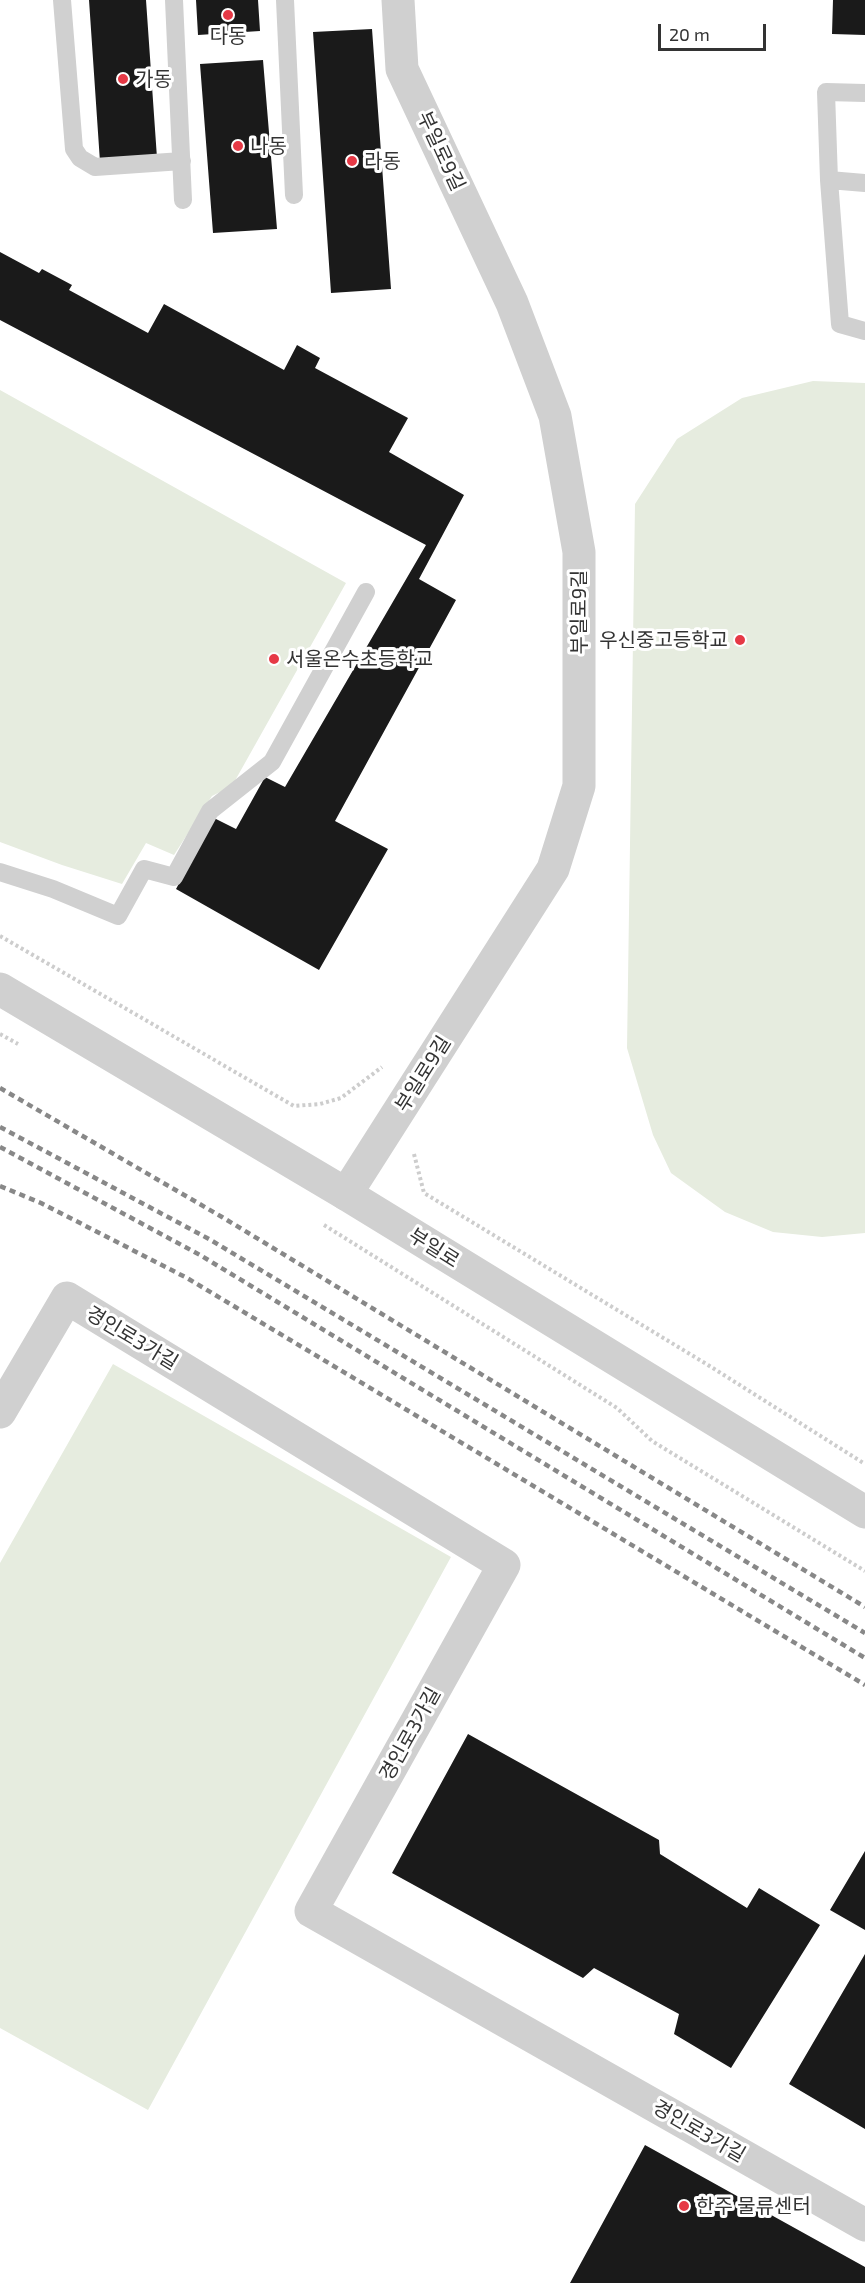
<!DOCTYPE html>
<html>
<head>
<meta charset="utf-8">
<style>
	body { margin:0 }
	#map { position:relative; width:865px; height:2283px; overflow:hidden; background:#fff; font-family:"Exo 2",sans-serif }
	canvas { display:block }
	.scale { position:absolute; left:658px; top:24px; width:108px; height:27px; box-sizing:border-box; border:3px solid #333; border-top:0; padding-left:8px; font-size:18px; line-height:21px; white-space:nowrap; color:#333; -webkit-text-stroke:4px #fff; paint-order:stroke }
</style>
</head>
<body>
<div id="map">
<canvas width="865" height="2283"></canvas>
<div class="scale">20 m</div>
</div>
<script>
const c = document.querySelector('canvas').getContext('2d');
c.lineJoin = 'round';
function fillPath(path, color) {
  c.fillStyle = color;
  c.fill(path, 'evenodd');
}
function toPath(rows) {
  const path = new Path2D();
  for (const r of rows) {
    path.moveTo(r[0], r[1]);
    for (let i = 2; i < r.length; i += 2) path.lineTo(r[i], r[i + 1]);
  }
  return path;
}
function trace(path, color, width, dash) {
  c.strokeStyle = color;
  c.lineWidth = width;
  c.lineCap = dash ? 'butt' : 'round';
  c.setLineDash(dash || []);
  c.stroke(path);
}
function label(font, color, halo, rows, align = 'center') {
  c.font = font + ' "Exo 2","Noto Sans KR",sans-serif';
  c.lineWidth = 6;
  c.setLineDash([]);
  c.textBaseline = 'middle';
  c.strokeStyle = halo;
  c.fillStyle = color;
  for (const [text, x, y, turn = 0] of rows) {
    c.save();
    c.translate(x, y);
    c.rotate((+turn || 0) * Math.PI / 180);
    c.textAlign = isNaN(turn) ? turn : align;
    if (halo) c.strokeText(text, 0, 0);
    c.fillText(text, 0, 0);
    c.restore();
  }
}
const green = toPath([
	[813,381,865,383,865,1233,822,1237,773,1232,725,1212,671,1173,653,1135,627,1048,635,504,677,439,742,398],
	[0,390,346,583,232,786,212,796,174,855,146,843,122,884,62,865,0,842],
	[113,1364,451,1557,148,2110,0,2028,0,1563]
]);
const building = toPath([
	[89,0,146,0,157,158,100,162],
	[196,0,258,0,260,31,198,35],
	[833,0,865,0,865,35,832,34],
	[372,29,391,289,331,293,313,32],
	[263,60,277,229,213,233,200,64],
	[0,252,39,273,42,269,72,285,69,290,148,333,164,304,284,370,297,345,320,358,315,368,408,418,389,452,464,495,419,579,456,600,335,821,388,849,319,970,176,889,214,818,236,829,265,777,285,787,426,545,0,320],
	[468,1734,659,1840,660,1854,747,1908,759,1888,820,1925,731,2068,674,2034,679,2014,594,1968,583,1978,392,1873],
	[865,1851,865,1930,830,1910],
	[865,1954,865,2129,789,2084],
	[645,2145,865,2267,865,2283,570,2283]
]);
const path = toPath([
	[0,936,294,1106,320,1104,341,1098,382,1067],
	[0,1034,18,1044],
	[414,1154,424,1193,708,1365,865,1464],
	[324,1225,617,1408,652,1441,865,1571]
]);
const service = toPath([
	[62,0,74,149,80,158,95,167,182,161],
	[174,0,183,200],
	[285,0,294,195],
	[865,93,826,92,829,180,840,324,865,331],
	[829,180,865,183],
	[0,872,53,889,118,916,144,869,174,877,210,811,272,762,366,592]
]);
const minor = toPath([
	[346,1194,553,869,579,786,579,552,555,416,512,303,402,69,398,0],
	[0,1412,67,1298,504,1565,311,1911,865,2225]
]);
const tertiary = toPath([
	[0,989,346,1194,865,1512]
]);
const rail = toPath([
	[0,1088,222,1217,865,1607],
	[0,1127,209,1239,865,1633],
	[0,1147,200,1255,865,1658],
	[0,1186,41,1203,187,1278,865,1685]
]);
const markers = [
	[228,15,6,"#e63946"],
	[123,79,6,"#e63946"],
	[238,146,6,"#e63946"],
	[352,161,6,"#e63946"],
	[740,640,6,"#e63946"],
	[274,659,6,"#e63946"],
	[684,2206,6,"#e63946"]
];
const poiNames = [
	["다동",228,36,"center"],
	["가동",135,79],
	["나동",250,146],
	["라동",364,161],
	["우신중고등학교",728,640,"right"],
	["서울온수초등학교",286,659],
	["한주 물류센터",696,2206]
];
const streetNames = [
	["부일로9길",441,151,65],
	["부일로9길",579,612,-90],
	["부일로9길",423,1074,-58],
	["부일로",434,1248,32],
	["경인로3가길",132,1338,31],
	["경인로3가길",410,1734,-61],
	["경인로3가길",699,2131,30]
];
fillPath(green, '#e6ecdf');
fillPath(building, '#1a1a1a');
trace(path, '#cdcdcd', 4, [3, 3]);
trace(service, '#d0d0d0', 18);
trace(minor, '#d0d0d0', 33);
trace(tertiary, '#d0d0d0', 33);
trace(rail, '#888', 4.5, [6, 4.5]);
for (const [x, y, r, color] of markers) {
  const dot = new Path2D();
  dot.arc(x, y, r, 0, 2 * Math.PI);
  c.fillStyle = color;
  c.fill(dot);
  trace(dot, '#fff', 2);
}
label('20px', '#333', '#fff', poiNames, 'left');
label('20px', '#333', '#fff', streetNames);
</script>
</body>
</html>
